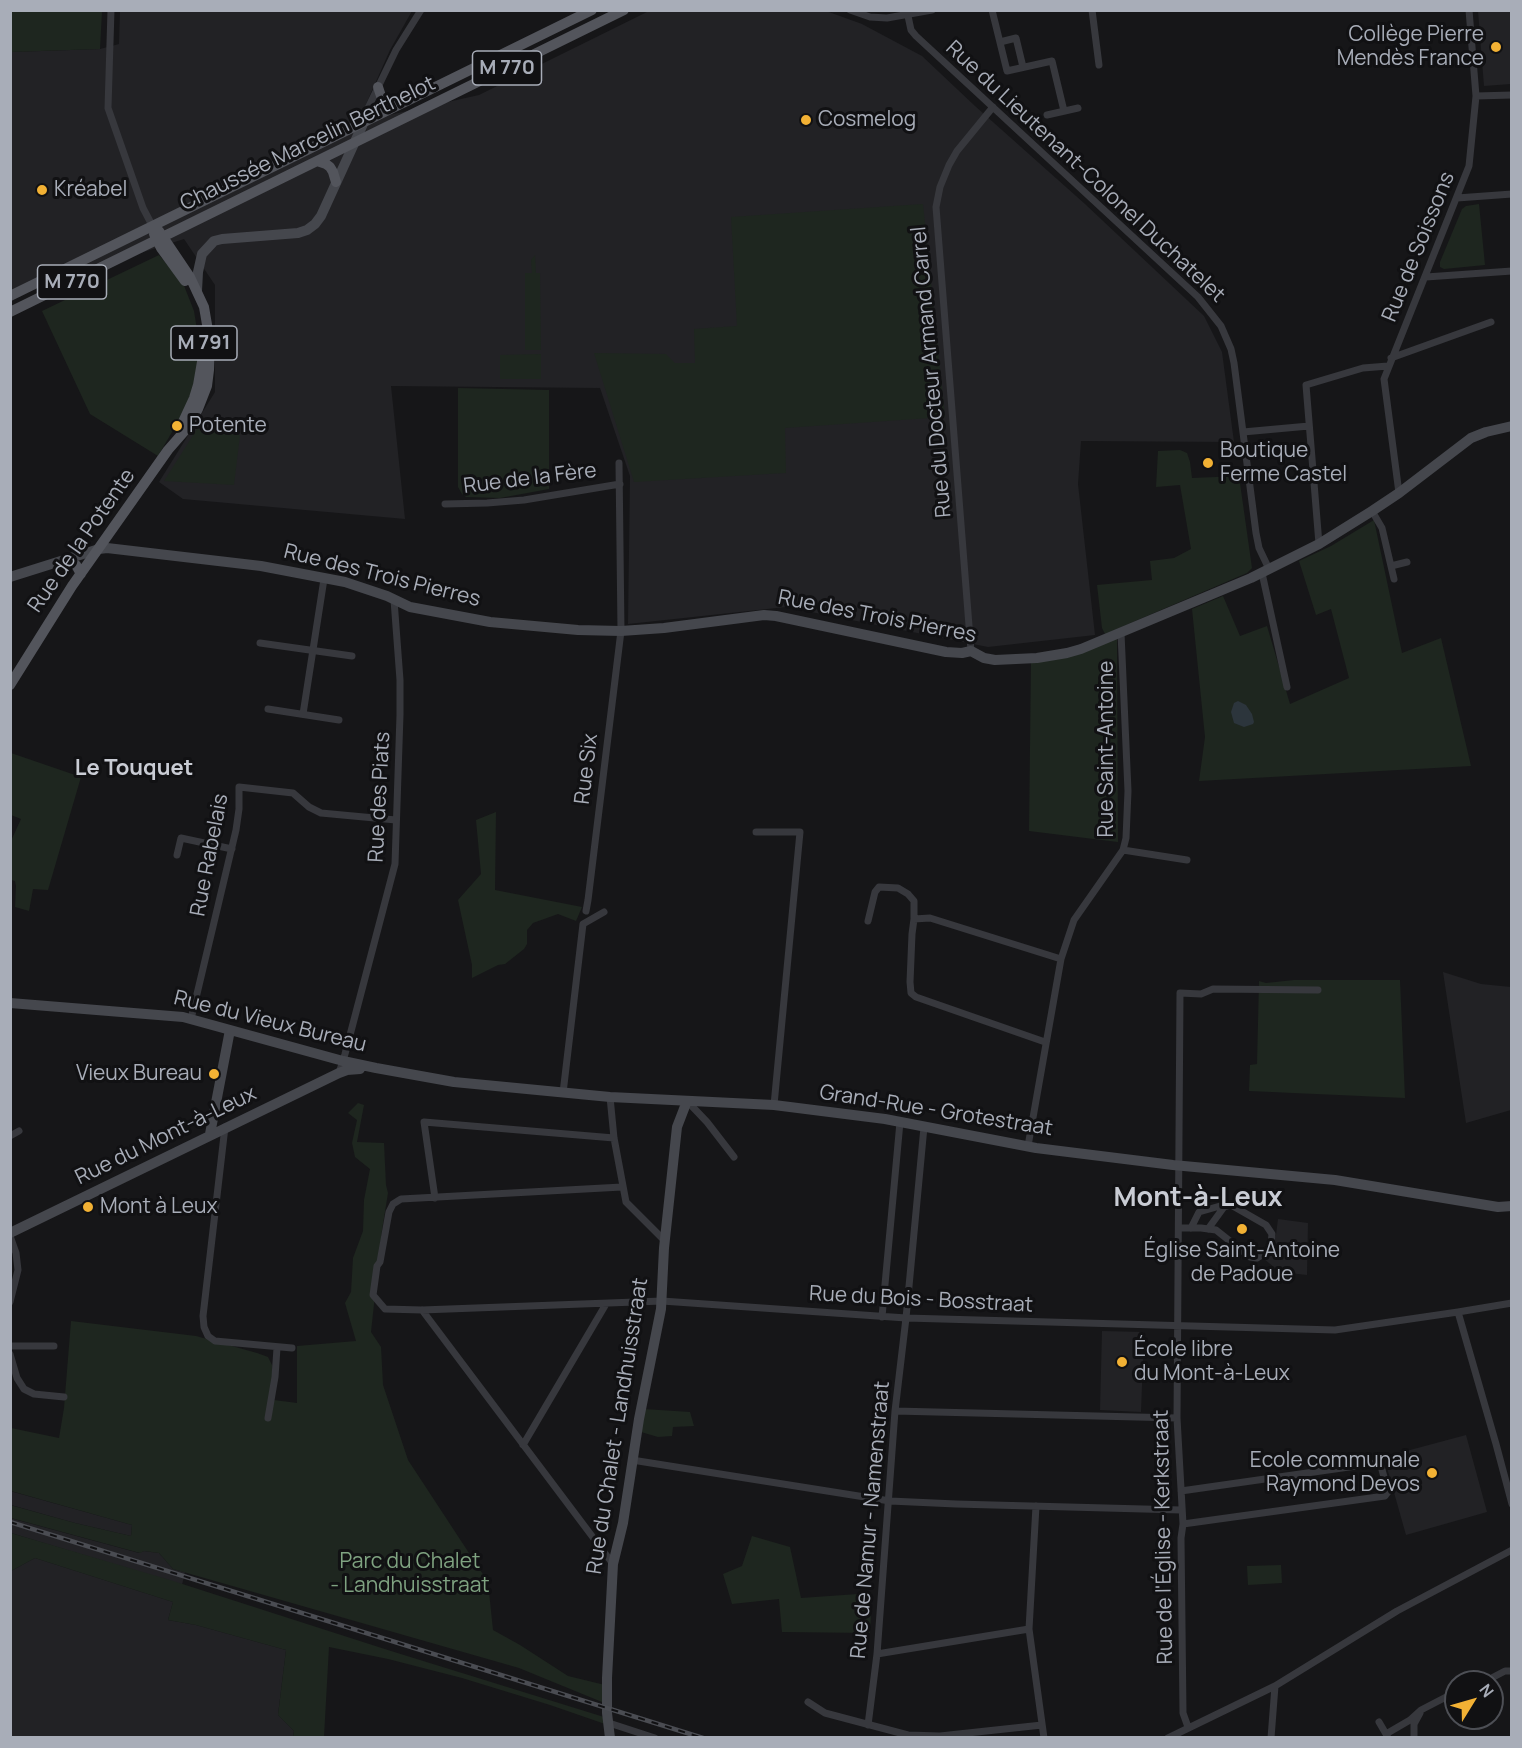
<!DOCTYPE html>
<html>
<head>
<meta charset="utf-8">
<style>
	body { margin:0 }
	#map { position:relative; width:1522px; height:1748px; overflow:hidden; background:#161618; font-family:Manrope,sans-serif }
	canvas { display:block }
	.frame { position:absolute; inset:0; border:12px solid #a8adb8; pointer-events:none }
	.north { position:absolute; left:1444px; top:1670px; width:60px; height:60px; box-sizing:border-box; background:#111113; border:2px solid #4d4f55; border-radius:50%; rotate:53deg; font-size:16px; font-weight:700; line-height:24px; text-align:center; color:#a8adb8 }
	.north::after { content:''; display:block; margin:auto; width:21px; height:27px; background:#f2b134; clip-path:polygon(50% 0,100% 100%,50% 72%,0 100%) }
</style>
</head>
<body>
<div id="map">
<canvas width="1522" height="1748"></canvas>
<div class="frame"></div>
<div class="north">N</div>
</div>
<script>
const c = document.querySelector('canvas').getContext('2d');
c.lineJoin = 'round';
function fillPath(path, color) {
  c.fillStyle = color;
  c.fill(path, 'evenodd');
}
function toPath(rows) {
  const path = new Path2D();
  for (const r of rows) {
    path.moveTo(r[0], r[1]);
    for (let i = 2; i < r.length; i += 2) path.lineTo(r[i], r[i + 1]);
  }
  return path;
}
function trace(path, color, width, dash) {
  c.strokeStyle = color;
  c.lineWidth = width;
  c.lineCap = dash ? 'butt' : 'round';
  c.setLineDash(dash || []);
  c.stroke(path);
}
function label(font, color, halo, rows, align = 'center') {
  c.font = font + ' Manrope,sans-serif';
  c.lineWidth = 6;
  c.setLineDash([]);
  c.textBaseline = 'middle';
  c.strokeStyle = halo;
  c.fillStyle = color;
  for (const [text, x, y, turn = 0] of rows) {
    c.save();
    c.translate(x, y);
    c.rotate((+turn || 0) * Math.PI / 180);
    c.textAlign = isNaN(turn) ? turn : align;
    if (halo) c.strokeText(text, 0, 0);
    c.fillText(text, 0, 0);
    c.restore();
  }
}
const built = toPath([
	[120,11,412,11,390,50,358,122,479,95,649,11,826,11,862,24,922,56,975,106,1085,204,1204,316,1222,352,1234,442,1081,441,1078,484,1095,635,988,647,786,607,628,624,630,476,600,388,391,386,405,519,183,499,159,482,215,392,215,285,184,239,11,295,10,52,100,49,119,44],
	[1478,11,1511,11,1511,84,1484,86],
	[1443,972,1481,984,1511,987,1511,1110,1466,1123],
	[1278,1219,1308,1223,1307,1275,1280,1272,1264,1259,1276,1235],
	[1102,1331,1144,1332,1141,1412,1100,1410],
	[1466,1435,1487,1512,1406,1535,1384,1457],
	[10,1491,132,1525,131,1536,75,1523,11,1505],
	[10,1518,139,1553,144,1551,159,1553,173,1569,185,1572,182,1585,11,1533],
	[35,1558,173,1602,168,1620,196,1625,286,1650,278,1715,294,1731,293,1737,11,1738,11,1571]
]);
const green = toPath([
	[10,11,102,11,100,49,11,52],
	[923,204,945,417,785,428,786,473,634,482,594,353,666,354,675,363,695,363,694,329,737,326,731,217],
	[1479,204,1485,265,1444,269,1440,267,1440,262,1462,209,1466,206],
	[159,255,183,283,194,311,199,342,197,375,186,408,158,456,90,414,42,311],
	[535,255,536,273,540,273,541,350,525,350,525,273,532,273,531,260],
	[541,354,541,379,500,379,500,355],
	[458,388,549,390,549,489,500,498,466,497,462,494,458,487],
	[197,429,240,435,234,485,164,481],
	[1180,450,1187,453,1190,462,1192,478,1239,476,1252,568,1247,573,1105,634,1102,628,1097,585,1152,580,1150,561,1174,558,1191,549,1180,485,1156,487,1158,451],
	[1374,520,1402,653,1441,638,1471,766,1199,781,1205,737,1192,609,1223,596,1240,636,1267,626,1290,704,1349,678,1331,609,1316,615,1299,561,1331,546],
	[1117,638,1118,842,1029,831,1031,661],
	[11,753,81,777,48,890,33,889,29,911,15,907,16,886,15,881,11,880,11,841,21,819,11,815],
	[496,812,495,890,582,907,576,921,558,914,533,923,527,930,527,944,524,949,505,964,498,965,472,978,472,965,458,900,481,874,476,820],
	[1294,980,1400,980,1405,1098,1249,1091,1250,1065,1257,1064,1259,981,1266,983],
	[358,1103,364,1105,357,1142,384,1143,386,1185,388,1193,382,1230,371,1332,381,1347,383,1385,408,1460,488,1582,493,1630,520,1645,568,1676,605,1685,602,1702,519,1668,173,1569,159,1553,144,1551,140,1553,11,1518,10,1505,75,1523,131,1536,132,1525,11,1491,11,1428,59,1438,64,1408,71,1321,196,1336,257,1353,268,1357,272,1365,274,1400,297,1403,297,1346,356,1341,345,1303,351,1292,353,1258,363,1231,364,1200,370,1169,355,1157,352,1143,357,1120,348,1113],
	[644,1409,690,1412,694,1426,673,1427,672,1436,658,1437,641,1432],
	[11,1533,170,1580,391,1651,604,1717,605,1724,550,1705,462,1678,388,1659,329,1647,324,1737,293,1737,294,1731,278,1715,286,1650,196,1625,168,1620,173,1602,35,1558,11,1571],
	[752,1536,790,1547,801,1598,872,1593,870,1633,782,1632,779,1599,732,1604,723,1574,742,1566],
	[1281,1565,1282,1583,1248,1585,1247,1566]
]);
const water = toPath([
	[1238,701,1246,705,1252,714,1254,722,1253,724,1244,727,1234,723,1231,712,1234,703]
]);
const street = toPath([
	[111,10,108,108,143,208,153,227],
	[850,10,870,17,887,18,932,10],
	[992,10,1007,71,1052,61,1064,111],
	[1092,10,1099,65],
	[908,16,911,30,916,36,1198,297,1221,326,1231,349,1234,363,1256,533,1259,548,1269,569],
	[1000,42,1016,38,1023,67],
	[1476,96,1512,95],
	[1047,115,1078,108],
	[363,124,367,110,396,50,421,10],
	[1457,198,1512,194],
	[1426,277,1512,271],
	[1391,358,1491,322],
	[1243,432,1309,426],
	[1399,493,1384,379,1469,166,1476,96,1469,10],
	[445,504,487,503,524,500,620,484],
	[1372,511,1382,528,1394,579],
	[1319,544,1306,385,1363,368,1388,366],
	[1391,566,1407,562],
	[1262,573,1287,687],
	[260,643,352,656],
	[971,651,936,207,940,187,949,165,957,151,993,107],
	[268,709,339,720],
	[303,714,324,579],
	[756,832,800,832,774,1105],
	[1123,850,1187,860],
	[177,855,181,838,232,849],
	[586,911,588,900,621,631,619,463],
	[868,921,875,892,879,887,898,888,908,894,914,901,914,919],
	[191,1019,236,830,239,809,239,787,293,793,309,807,321,813,396,820],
	[1045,1042,916,997,911,993,910,982,912,934,914,919,930,918,1061,959],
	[339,1073,345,1054,395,864,400,715,400,680,394,600],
	[563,1093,583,924,604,912],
	[610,1097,614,1138,626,1202,664,1240],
	[687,1101,707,1122,734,1157],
	[225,1127,203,1316,204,1327,208,1336,215,1341,292,1348],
	[10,1136,19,1131],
	[1028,1146,1061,959,1074,920,1123,850,1126,838,1128,791,1121,633],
	[622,1187,401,1199,393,1204,389,1212,380,1262,377,1266,373,1295,385,1309,422,1310,662,1301,906,1318,1335,1330,1458,1312,1512,1303],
	[435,1198,424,1122,614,1138],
	[1180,1228,1201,1228,1216,1230,1250,1257,1257,1258,1265,1253,1271,1244,1272,1234,1266,1225,1231,1205,1224,1207,1220,1206,1199,1212,1191,1228],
	[1208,1229,1224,1207],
	[10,1236,16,1253,18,1270,10,1302],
	[422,1310,613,1564],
	[1458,1312,1496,1444,1512,1504],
	[882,1317,900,1122],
	[10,1346,54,1346],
	[10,1354,17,1378,24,1389,34,1394,64,1397],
	[895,1411,1177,1418],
	[268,1418,275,1377,277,1348],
	[523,1445,606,1304],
	[632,1460,890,1501,956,1504,1181,1510],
	[1181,1491,1377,1463,1381,1466,1388,1492,1385,1496,1183,1524],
	[1036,1506,1029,1629,1044,1738],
	[877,1654,1029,1629],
	[1484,1682,1505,1671,1512,1671],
	[808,1702,825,1713,908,1735,940,1736,1042,1725],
	[1379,1722,1386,1734],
	[609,1723,655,1738],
	[868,1725,877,1654,895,1411,906,1318,924,1127],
	[1188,1727,1183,1713,1181,1538,1183,1524,1177,1418,1180,993,1201,994,1213,989,1318,990],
	[1168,1738,1275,1686,1397,1611,1512,1550],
	[1271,1738,1275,1686],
	[1388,1738,1386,1734,1410,1720,1421,1710,1448,1696,1456,1697],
	[1414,1738,1414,1724,1420,1713]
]);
const secondary = toPath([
	[197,291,198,272,202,254,214,241,222,239,298,233,307,230,315,224,321,216,363,124],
	[10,577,99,549,107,548,261,566,345,582,387,596,410,607,490,622,578,630,621,631,664,628,764,615,776,616,946,652,962,653,971,651,984,658,995,660,1037,658,1067,653,1081,649,1251,578,1319,544,1372,511,1399,493,1471,438,1486,432,1512,426],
	[10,1003,183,1017,343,1061,376,1068,454,1082,610,1097,774,1105,885,1119,1036,1148,1173,1165,1335,1180,1498,1207,1512,1206],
	[210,1134,230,1030],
	[10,1233,339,1073,347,1070,360,1069],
	[610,1738,607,1713,607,1678,613,1564,623,1523,639,1419,661,1309,664,1248,677,1127,687,1101]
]);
const primary = toPath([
	[378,87,381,96,385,101,389,103,402,100],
	[317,161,326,164,330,167,333,172,336,182],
	[154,234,161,248,185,281],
	[10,296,592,10],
	[10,312,624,10],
	[181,426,194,398,198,385,204,350],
	[66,559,76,565,81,574],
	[10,685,72,586,168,450,189,426,198,409,207,386,209,370,210,342,204,307,190,277,159,231]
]);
const rail = toPath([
	[10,1522,703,1738]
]);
const markers = [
	[1496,47,6,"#f2b134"],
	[806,120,6,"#f2b134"],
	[42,190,6,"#f2b134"],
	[177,426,6,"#f2b134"],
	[1208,463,6,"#f2b134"],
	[214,1074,6,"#f2b134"],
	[88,1207,6,"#f2b134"],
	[1242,1229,6,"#f2b134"],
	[1122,1362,6,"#f2b134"],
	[1432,1473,6,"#f2b134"]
];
const shields = [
	[507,68,69],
	[72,282,69],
	[204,343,66]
];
const shieldNames = [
	["M 770",507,68],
	["M 770",72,282],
	["M 791",204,343]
];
const poiNames = [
	["Collège Pierre",1484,35,"right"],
	["Mendès France",1484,59,"right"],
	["Cosmelog",818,120],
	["Kréabel",54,190],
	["Potente",189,426],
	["Boutique",1220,451],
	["Ferme Castel",1220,475],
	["Vieux Bureau",202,1074,"right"],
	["Mont à Leux",100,1207],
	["Église Saint-Antoine",1242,1251,"center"],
	["de Padoue",1242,1275,"center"],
	["École libre",1134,1350],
	["du Mont-à-Leux",1134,1374],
	["Ecole communale",1420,1461,"right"],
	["Raymond Devos",1420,1485,"right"]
];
const streetNames = [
	["Chaussée Marcelin Berthelot",308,144,-26],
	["Rue du Lieutenant-Colonel Duchatelet",1085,172,43],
	["Rue de Soissons",1419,247,-68],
	["Rue du Docteur Armand Carrel",932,372,-95],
	["Rue de la Fère",530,479,-7],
	["Rue de la Potente",82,541,-55],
	["Rue des Trois Pierres",382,576,14],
	["Rue des Trois Pierres",877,617,11],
	["Rue Saint-Antoine",1107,749,-90],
	["Rue Six",587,769,-83],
	["Rue des Piats",380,797,-87],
	["Rue Rabelais",210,855,-79],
	["Rue du Vieux Bureau",270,1022,14],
	["Grand-Rue - Grotestraat",936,1111,9],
	["Rue du Mont-à-Leux",166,1136,-26],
	["Rue du Bois - Bosstraat",921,1300,3],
	["Rue du Chalet - Landhuisstraat",618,1426,-81],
	["Rue de Namur - Namenstraat",871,1520,-85],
	["Rue de l'Église - Kerkstraat",1164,1537,-91]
];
const parkNames = [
	["Parc du Chalet",410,1562],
	["- Landhuisstraat",410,1586]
];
const neighbourhoodNames = [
	["Le Touquet",134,769]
];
const districtNames = [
	["Mont-à-Leux",1198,1198]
];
fillPath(built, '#222225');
fillPath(green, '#1e261f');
fillPath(water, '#2c353c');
trace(street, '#37383d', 7);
trace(secondary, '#45474d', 10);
trace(primary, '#53555c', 10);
trace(rail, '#4a4c52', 4.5);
trace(rail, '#111113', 2, [7]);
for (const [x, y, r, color] of markers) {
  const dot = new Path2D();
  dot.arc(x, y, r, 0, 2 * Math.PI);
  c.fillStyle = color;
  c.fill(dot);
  trace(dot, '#111113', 2);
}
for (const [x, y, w] of shields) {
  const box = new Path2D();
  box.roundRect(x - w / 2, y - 17, w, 34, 4.5);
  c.fillStyle = '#111113';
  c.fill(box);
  trace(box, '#a8adb8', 1.5);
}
label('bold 20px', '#a8adb8', null, shieldNames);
label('21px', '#a8adb8', '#111113', poiNames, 'left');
label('21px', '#a8adb8', '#111113', streetNames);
label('21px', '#7fa381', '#111113', parkNames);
label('bold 22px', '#c9ccd4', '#111113', neighbourhoodNames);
label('bold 27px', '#c9ccd4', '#111113', districtNames);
</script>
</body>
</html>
